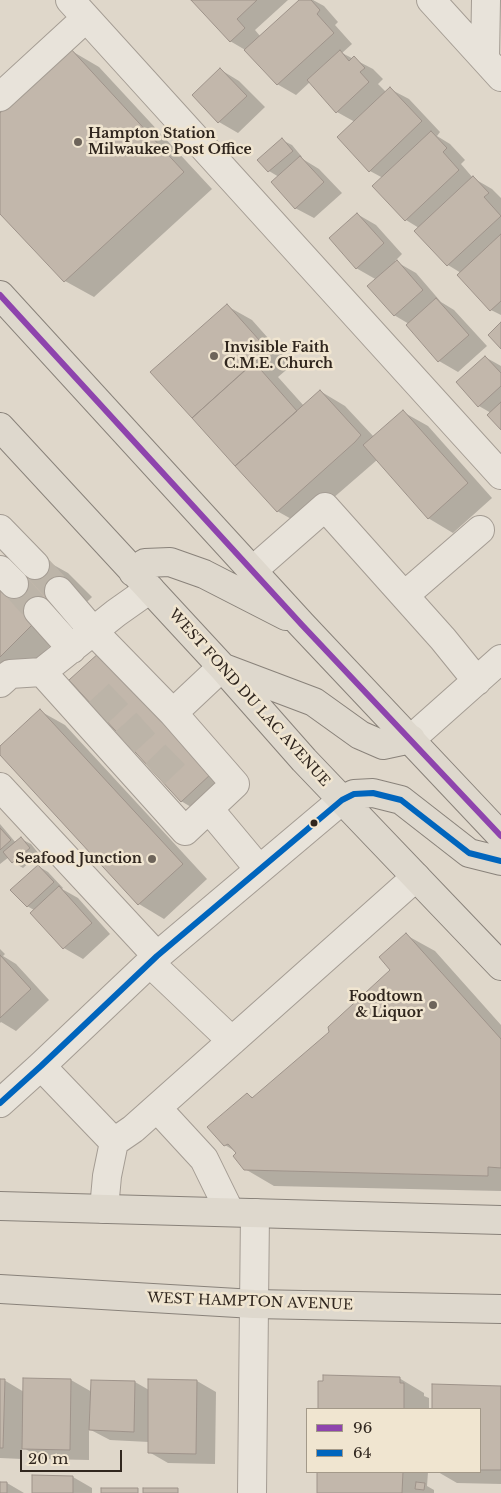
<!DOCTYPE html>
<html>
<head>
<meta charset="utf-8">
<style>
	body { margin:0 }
	#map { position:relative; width:501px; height:1493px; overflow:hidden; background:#dfd7ca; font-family:"Libre Baskerville",serif }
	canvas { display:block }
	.legend { position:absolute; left:306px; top:1408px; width:175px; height:65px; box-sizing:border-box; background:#f0e5d0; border:1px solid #a39989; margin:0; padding:6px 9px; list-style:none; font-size:15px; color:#30261e }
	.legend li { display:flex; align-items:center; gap:10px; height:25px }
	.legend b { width:25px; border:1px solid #a39989 }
	.scale { position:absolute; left:20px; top:1450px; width:102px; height:22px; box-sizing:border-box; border:2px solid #30261e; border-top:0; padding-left:6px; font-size:15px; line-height:18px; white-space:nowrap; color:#30261e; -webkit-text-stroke:4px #f0e5d0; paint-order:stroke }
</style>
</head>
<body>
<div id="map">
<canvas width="501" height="1493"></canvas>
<ul class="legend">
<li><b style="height:6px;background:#8e44ad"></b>96</li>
<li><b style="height:6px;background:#0065bd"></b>64</li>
</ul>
<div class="scale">20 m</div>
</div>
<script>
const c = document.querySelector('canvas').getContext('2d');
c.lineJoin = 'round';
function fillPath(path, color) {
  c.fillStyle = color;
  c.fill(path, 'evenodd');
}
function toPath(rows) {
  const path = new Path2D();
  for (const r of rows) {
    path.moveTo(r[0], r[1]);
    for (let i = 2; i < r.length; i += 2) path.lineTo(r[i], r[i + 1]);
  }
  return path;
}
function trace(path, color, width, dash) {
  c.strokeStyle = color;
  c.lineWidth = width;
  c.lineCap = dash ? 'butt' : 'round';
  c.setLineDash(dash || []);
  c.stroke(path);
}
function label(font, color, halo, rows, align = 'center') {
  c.font = font + ' "Libre Baskerville",serif';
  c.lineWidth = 5;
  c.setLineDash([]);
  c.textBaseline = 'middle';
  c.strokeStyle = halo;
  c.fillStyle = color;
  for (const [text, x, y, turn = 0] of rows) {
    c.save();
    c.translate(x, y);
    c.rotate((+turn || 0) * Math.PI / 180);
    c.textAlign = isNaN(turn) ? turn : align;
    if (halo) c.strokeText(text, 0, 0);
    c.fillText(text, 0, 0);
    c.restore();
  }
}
const shadow = toPath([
	[193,0,288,0,255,30,260,36,301,0,313,0,324,6,338,22,335,25,352,44,342,53,373,69,383,79,378,84,386,92,390,89,409,99,440,132,437,136,450,144,465,160,461,164,473,178,492,189,501,198,501,315,491,310,461,273,448,265,419,228,406,220,383,178,370,171,355,122,337,112,310,82,296,95,277,84,247,51,230,41],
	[70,50,99,67,212,189,94,297,65,281,0,212,0,114],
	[221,70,239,81,265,107,238,133,219,122,194,95],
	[282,140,292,145,302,157,301,158,319,169,342,193,314,218,295,208,279,177,269,171,259,160],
	[357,214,376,225,402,254,395,261,416,273,441,302,454,310,487,346,458,372,439,361,409,324,394,315,377,280,356,268],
	[227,306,252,320,292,365,278,377,304,406,320,391,345,406,374,437,403,412,428,426,492,498,453,533,428,518,377,460,302,525,277,511],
	[485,357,501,366,501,428,491,413,479,406],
	[43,559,68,573,92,597,55,633,59,637,17,680,0,687,0,586,9,591],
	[71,680,236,788,206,816,181,801],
	[40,711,65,725,207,879,164,919,139,904,0,753,0,748],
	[0,824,16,843,21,839,31,844,39,854,23,868,13,862,9,857,0,864],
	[38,866,48,872,63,888,62,889,78,898,110,934,83,959,64,948,31,913,34,910,27,906],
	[406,935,435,951,501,1025,501,1191,274,1186,245,1169,238,1153,225,1145,247,1094,254,1098,330,1032,392,971],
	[0,949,5,954,3,956,16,964,49,1000,16,1031,1,1022,0,1023],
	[399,1378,424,1393,424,1396,429,1398,429,1409,319,1409,319,1382],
	[0,1380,4,1380,24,1392,71,1380,92,1392,135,1382,149,1390,197,1381,216,1392,215,1464,168,1463,149,1452,149,1442,110,1440,89,1429,89,1460,43,1459,22,1447,22,1459,0,1458],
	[433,1386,501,1387,501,1484,457,1483,438,1472,480,1472,480,1409,433,1409],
	[318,1472,428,1472,427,1486,434,1490,434,1493,319,1493,318,1492],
	[73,1477,92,1488,92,1493,33,1493],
	[0,1483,7,1483,24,1493,0,1493]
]);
const building = toPath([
	[191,0,257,0,237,19,245,28,230,42,191,0],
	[299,0,311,0,320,10,317,14,334,33,277,85,244,50,299,0],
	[70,48,184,172,64,282,0,214,0,113,70,48],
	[340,50,349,61,354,56,365,68,360,72,369,82,336,113,307,80,340,50],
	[220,68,247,96,218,123,192,95,220,68],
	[390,87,422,121,369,172,337,137,390,87],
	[431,131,447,148,443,152,459,170,405,221,372,186,431,131],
	[282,138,293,151,268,172,257,160,282,138],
	[300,156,324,182,295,209,271,182,300,156],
	[473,176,489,193,484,197,501,216,447,266,414,231,473,176],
	[357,213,384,243,356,269,329,238,357,213],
	[501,234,501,301,490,311,457,275,501,234],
	[397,260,423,290,394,316,367,286,397,260],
	[436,298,469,335,438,362,406,325,436,298],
	[227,304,268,350,192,418,150,372,227,304],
	[501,322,501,349,488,335,501,322],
	[485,356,501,373,501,386,478,407,456,382,485,356],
	[254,362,297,411,235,466,192,418,254,362],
	[320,390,361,435,355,442,277,512,235,466,320,390],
	[501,402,501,430,487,415,501,402],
	[403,410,468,483,428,519,363,445,403,410],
	[42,557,67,582,38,611,35,622,0,657,0,585,7,591,42,557],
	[100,652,212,773,181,802,69,680,100,652],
	[40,709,183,864,138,905,0,755,0,746,40,709],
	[0,828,11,840,0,850,0,828],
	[21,837,30,848,12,863,3,852,21,837],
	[38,865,54,882,27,907,10,890,38,865],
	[59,886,92,923,63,949,30,913,59,886],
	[406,933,501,1039,501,1168,488,1167,488,1176,244,1170,233,1156,236,1153,228,1144,224,1146,207,1127,247,1093,252,1098,329,1032,328,1027,390,970,379,957,406,933],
	[0,955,31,989,0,1018,0,955],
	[323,1375,400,1377,400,1383,404,1383,404,1409,318,1409,318,1381,323,1381,323,1375],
	[23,1378,71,1379,70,1450,22,1449,23,1378],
	[0,1379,5,1379,3,1448,0,1448,0,1379],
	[148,1379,197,1380,196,1454,148,1453,148,1379],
	[91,1380,135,1381,134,1432,89,1430,91,1380],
	[432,1384,501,1386,501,1470,480,1470,480,1409,432,1409,432,1384],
	[317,1472,403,1472,402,1493,317,1493,317,1472],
	[32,1475,73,1476,73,1493,32,1493,32,1475],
	[0,1482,7,1482,7,1493,0,1493,0,1482],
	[416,1482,425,1483,424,1490,415,1489,416,1482],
	[101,1488,138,1488,138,1493,101,1493,101,1488],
	[143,1488,178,1488,178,1493,143,1493,143,1488]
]);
const minorTunnel = toPath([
	[35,565,59,591],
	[14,584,38,611],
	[98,713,130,683],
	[125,742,157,713],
	[155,774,186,744]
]);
const minor = toPath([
	[70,0,501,475],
	[431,0,501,77],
	[485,58,486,0],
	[0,97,86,18],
	[0,529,35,565],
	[0,570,14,584],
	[252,571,325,507,443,639,477,681],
	[405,595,480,530],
	[38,611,72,649],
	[42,672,116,613,150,589],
	[0,683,10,674,42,672,185,831,235,784,173,713,94,632,59,591],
	[173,713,222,667],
	[411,739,501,659],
	[0,787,157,956],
	[209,809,259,869],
	[150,963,232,1041],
	[41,1066,114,1142],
	[0,1103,41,1066,157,956,342,800],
	[157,1108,204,1159,230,1212],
	[104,1209,107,1176,114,1142,133,1129,416,877],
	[252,1493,255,1213]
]);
const major = toPath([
	[0,295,302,625,501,836],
	[0,427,222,667,304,760,501,966],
	[133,572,145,563,170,562,204,574,286,616],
	[224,668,314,702,360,735,383,745,411,739],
	[342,800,354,794,373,793,401,800,469,853,501,861],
	[0,1206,501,1220],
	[0,1289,254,1304,501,1309]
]);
const bus1 = toPath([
	[0,295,302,625,501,836]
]);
const bus2 = toPath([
	[0,1103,41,1066,157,956,342,800,354,794,373,793,401,800,469,853,501,861]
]);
const markers = [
	[78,142,5,"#6d645a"],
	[214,356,5,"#6d645a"],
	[314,823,4.5,"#30261e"],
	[152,859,5,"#6d645a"],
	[433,1005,5,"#6d645a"]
];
const poiNames = [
	["Hampton Station",88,134],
	["Milwaukee Post Office",88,150],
	["Invisible Faith",224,348],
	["C.M.E. Church",224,364],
	["Seafood Junction",142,859,"right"],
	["Foodtown",423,997,"right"],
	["& Liquor",423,1013,"right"]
];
const streetNames = [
	["WEST FOND DU LAC AVENUE",249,698,48],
	["WEST HAMPTON AVENUE",250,1302,2]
];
fillPath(shadow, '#0003');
fillPath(building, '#c2b7ab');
trace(building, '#9e938a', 1);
trace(minorTunnel, '#bcb4a8', 28, [28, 14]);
trace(minor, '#a49c93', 30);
trace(major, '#89827a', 30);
trace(minor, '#e8e3da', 28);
trace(major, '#ded8cd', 28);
trace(bus1, '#8e44ad', 6);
trace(bus2, '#0065bd', 6);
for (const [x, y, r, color] of markers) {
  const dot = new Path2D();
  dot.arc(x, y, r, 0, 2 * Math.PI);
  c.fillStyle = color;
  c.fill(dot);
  trace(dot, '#f0e5d0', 2);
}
label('bold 14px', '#30261e', '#f0e5d0', poiNames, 'left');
label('14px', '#30261e', '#f0e5d0', streetNames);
</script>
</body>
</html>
